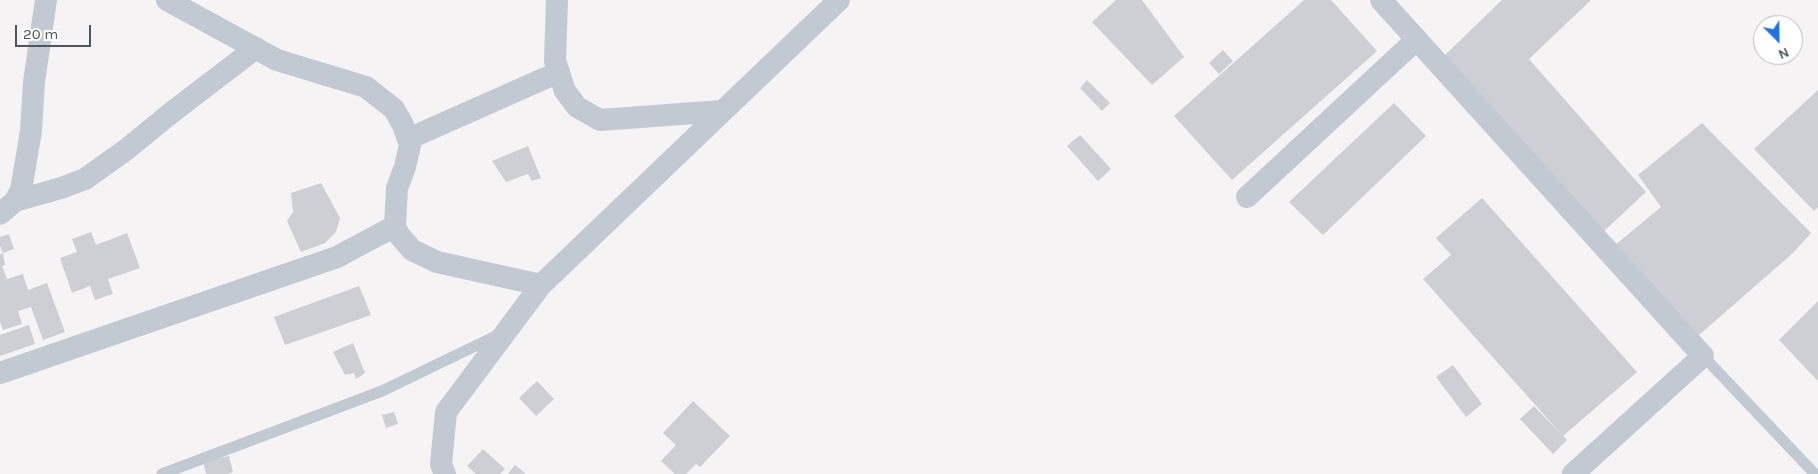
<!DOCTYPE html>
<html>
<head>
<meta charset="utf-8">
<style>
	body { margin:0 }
	#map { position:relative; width:1818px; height:474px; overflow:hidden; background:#f5f3f3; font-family:Karla,sans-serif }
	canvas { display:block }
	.north { position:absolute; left:1753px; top:15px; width:50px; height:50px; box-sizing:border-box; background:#fff; border:1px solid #b7bbc0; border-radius:50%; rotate:157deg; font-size:14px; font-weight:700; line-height:20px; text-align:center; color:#4a5661 }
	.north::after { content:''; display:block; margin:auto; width:18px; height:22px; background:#1a73e8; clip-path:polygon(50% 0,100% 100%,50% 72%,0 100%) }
	.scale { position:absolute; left:15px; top:25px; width:76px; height:22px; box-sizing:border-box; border:2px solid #4a5661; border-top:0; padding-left:6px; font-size:15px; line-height:18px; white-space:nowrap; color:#4a5661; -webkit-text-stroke:4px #fff; paint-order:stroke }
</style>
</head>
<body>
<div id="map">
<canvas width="1818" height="474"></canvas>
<div class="north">N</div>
<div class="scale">20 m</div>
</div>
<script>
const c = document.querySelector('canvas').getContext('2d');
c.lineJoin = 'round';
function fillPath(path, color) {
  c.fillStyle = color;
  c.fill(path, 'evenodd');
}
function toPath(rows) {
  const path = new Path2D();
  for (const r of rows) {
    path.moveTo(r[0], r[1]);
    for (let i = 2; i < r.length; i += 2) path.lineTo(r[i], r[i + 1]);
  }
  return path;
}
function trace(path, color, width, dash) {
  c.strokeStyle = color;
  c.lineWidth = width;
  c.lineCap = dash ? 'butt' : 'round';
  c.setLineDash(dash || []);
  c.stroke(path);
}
const building = toPath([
	[1116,0,1142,0,1184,57,1152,85,1092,22],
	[1304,0,1331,0,1377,51,1232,180,1174,116],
	[1502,0,1591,0,1529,59,1646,192,1603,232,1445,55],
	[1223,50,1233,61,1219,74,1209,63],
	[1087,80,1110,103,1102,111,1080,88],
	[1818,90,1818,207,1814,211,1754,149],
	[1394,103,1426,136,1323,235,1289,202],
	[1702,123,1811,233,1793,253,1699,335,1615,245,1661,207,1638,175],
	[1080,135,1111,169,1098,181,1067,146],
	[528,146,541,178,532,181,528,174,506,182,492,161],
	[321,183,340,218,336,232,325,243,301,252,287,221,293,212,291,193],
	[1482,198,1637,372,1563,436,1423,279,1451,255,1436,238],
	[91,232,96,245,127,233,140,268,108,279,113,294,95,300,90,286,72,293,60,258,77,252,72,239],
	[9,234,14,249,3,253,0,246,0,237],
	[3,253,5,265,2,266,7,279,23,274,28,290,47,283,65,332,43,340,31,307,18,311,22,324,3,330,0,322,0,254],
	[359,286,371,315,285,345,274,317],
	[1818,301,1818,381,1779,340],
	[29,325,35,344,0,356,0,335],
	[353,343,365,373,356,379,354,373,345,375,333,352],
	[1453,365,1482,404,1466,417,1436,377],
	[537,381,554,399,536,416,519,398],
	[693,401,730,436,700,467,696,464,686,474,675,474,661,461,676,445,663,433],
	[1534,406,1567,440,1553,454,1520,419],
	[394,412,398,424,386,428,382,415],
	[483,449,505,469,500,474,476,474,467,466],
	[229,456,233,472,227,474,206,474,203,462],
	[515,465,526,474,508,474]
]);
const service = toPath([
	[1703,356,1815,474],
	[162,474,382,391,498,335]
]);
const minor = toPath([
	[167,0,277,60,366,87,394,109,403,125,410,145,405,167,397,188,395,226,399,235,412,250,437,262,541,285],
	[557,0,555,61,565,91,577,107,600,120,722,111],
	[1381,0,1703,356,1573,474],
	[408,139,559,72],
	[1247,197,1416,40],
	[15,201,61,188,85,179,127,149,171,113,256,48],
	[0,214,15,201,21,190,31,131,34,82,46,0],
	[0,373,337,257,395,226],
	[445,474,441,464,446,412,541,285,839,0]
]);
fillPath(building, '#cdcfd5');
trace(service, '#c1cad2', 11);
trace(minor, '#c1cad2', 22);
</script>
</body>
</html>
